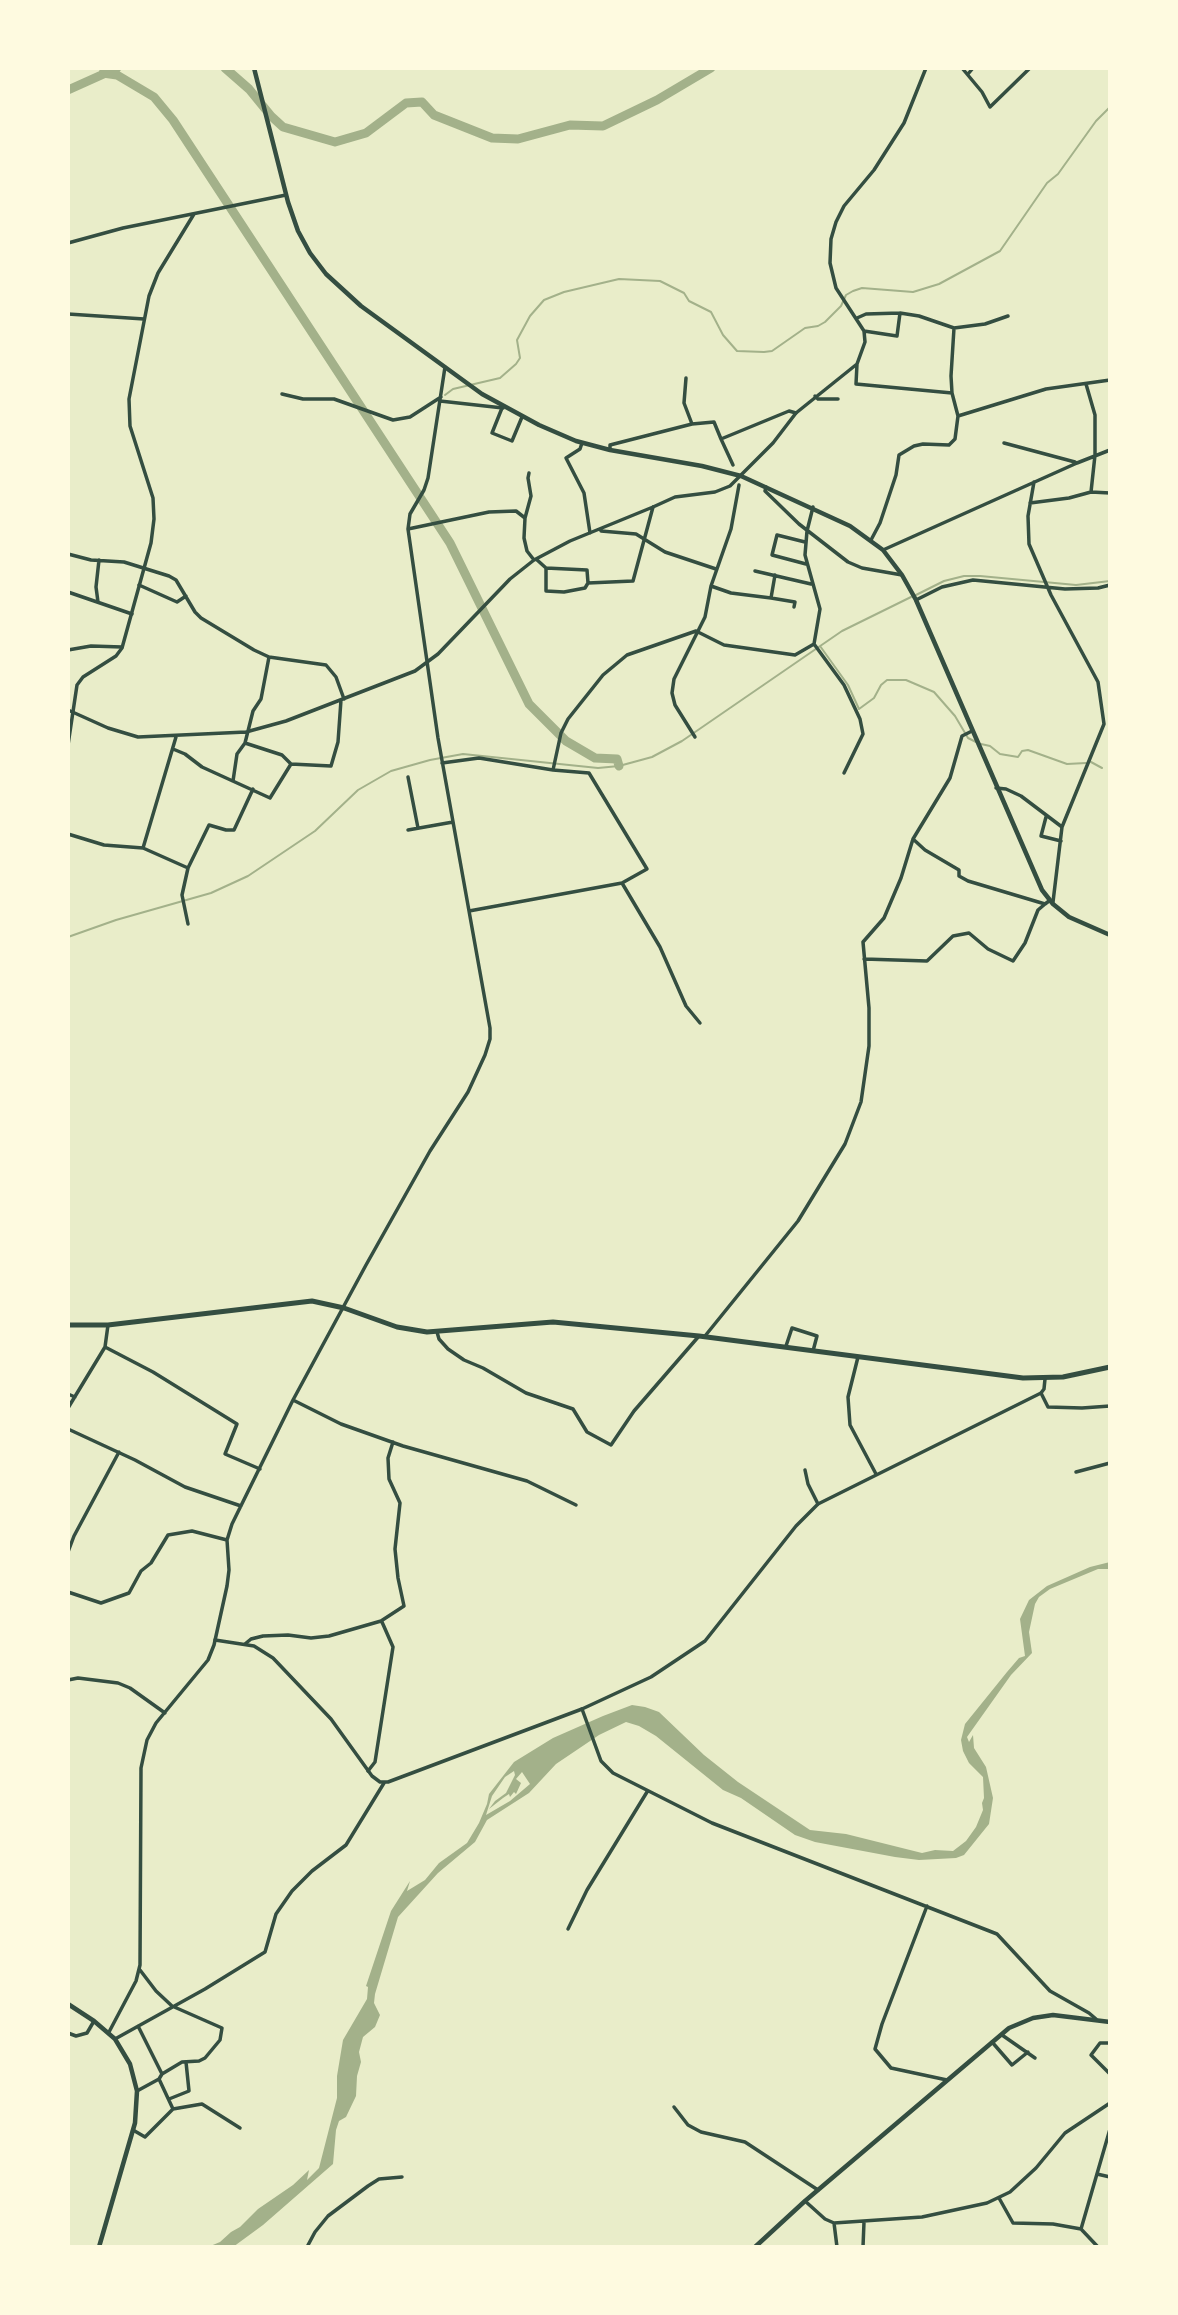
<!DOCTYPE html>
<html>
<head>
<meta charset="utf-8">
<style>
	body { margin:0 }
	#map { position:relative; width:1178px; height:2315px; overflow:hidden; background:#e9edc9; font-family:Commissioner,sans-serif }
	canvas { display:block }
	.frame { position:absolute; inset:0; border:70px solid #fefae0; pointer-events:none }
</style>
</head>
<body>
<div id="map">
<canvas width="1178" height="2315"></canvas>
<div class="frame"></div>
</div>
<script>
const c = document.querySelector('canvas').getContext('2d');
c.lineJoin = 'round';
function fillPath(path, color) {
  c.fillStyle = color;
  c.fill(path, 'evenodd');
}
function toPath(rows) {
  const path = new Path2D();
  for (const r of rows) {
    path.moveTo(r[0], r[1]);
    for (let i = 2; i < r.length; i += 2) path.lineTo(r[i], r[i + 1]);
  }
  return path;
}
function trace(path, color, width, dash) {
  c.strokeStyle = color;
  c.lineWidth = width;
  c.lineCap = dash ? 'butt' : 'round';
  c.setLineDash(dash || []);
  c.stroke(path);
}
const water = toPath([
	[1110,1562,1110,1569,1098,1569,1050,1589,1039,1597,1035,1604,1029,1632,1032,1653,1011,1675,967,1737,969,1742,973,1735,974,1748,986,1767,993,1798,989,1824,964,1855,956,1858,919,1860,895,1857,815,1842,795,1835,741,1798,723,1790,656,1736,639,1726,626,1722,599,1735,556,1764,529,1793,487,1820,475,1842,438,1873,398,1917,375,1994,374,2003,380,2015,375,2027,363,2037,359,2052,361,2062,357,2076,356,2096,346,2117,339,2121,336,2130,333,2164,263,2225,233,2247,208,2247,220,2242,231,2232,240,2227,258,2209,293,2185,309,2170,307,2180,319,2168,337,2098,337,2076,343,2040,367,1999,368,1987,366,1986,391,1911,410,1881,407,1891,425,1880,439,1863,467,1843,479,1823,487,1804,489,1794,514,1762,553,1738,603,1716,632,1705,645,1707,659,1712,704,1755,738,1782,810,1830,846,1834,922,1853,935,1850,953,1851,966,1841,976,1827,983,1810,982,1803,984,1798,983,1777,969,1763,963,1751,961,1740,965,1724,1007,1672,1019,1658,1025,1656,1020,1619,1029,1600,1047,1586,1090,1567],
	[514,1771,515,1775,506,1793,495,1801,489,1809,503,1798,509,1794,510,1797,514,1792,516,1794,521,1783,516,1779,522,1772,530,1784,510,1801,486,1815,492,1796,505,1777]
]);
const stream = toPath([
	[445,395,453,389,500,378,516,364,520,358,517,340,530,316,544,300,564,292,619,279,660,281,684,293,689,301,711,312,723,335,737,351,764,352,772,351,805,328,818,326,825,322,841,306,846,295,853,291,862,288,913,292,939,284,1000,251,1047,183,1058,174,1096,121,1110,107],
	[916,595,944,581,964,576,980,576,1076,585,1110,581],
	[820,646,848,685,859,709,874,698,881,685,887,680,906,680,934,692,955,716,968,738,976,742],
	[981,744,990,746,1000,754,1018,757,1022,751,1028,750,1067,764,1086,763],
	[1091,762,1102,768],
	[68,937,116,920,211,893,248,876,315,831,358,790,391,771,430,760,463,754,598,768,619,766,652,757,682,741,842,631,911,597]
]);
const river = toPath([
	[225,68,249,89,271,116,283,127,335,142,366,133,406,103,422,102,434,115,492,138,518,139,570,125,603,126,657,100,711,68],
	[103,73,117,75,154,97,173,120,450,543,529,704,566,741,595,758,617,759,619,766],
	[68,90,117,68]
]);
const minor = toPath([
	[962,68,982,92,990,107,1030,68],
	[968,74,973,68],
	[68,314,144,319],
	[857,318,866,314,900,313,919,316,954,328,985,324,1008,316],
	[864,331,897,336,900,313],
	[857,364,856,384,952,393],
	[686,378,684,403,692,424],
	[1086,384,1095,415,1095,455,1091,492],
	[282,394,303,399,334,399,393,420,410,417,441,397],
	[815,396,818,399,838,399],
	[440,401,503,408],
	[502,408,492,433,512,441,522,417],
	[958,416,1046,389,1110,380],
	[582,443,580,449,566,458,584,493,590,533],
	[1004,443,1075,462],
	[610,450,610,445,692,424,714,422,721,439],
	[733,465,721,439,789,411,796,413,857,364,865,342,864,331,836,288,830,263,831,239,836,222,844,206,874,170,904,123,926,68],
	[1034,482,1028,516,1029,544,1051,595,1098,682,1104,724,1062,827,1053,902],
	[766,487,765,491,799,524,848,562,862,568,902,575],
	[1030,503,1069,498,1091,492,1110,493],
	[813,507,807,531,805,555,820,609,814,644,844,685,860,719,863,734,844,773],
	[525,518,531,496,528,478,529,473],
	[408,529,489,512,516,511,525,518,524,538,527,551,534,560],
	[601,531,636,534,665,552,716,569],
	[871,540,880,523,896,475,899,455,914,446,923,444,949,445,955,439,958,416,952,393,951,376,954,328],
	[805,542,777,535,772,555,806,564],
	[883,550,1077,463,1110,450],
	[68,554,91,560,124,562,169,576,176,580,195,612,201,618,254,650,269,657,326,665,336,677,344,699],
	[536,559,546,568,587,570,588,583,585,588,564,592,546,591,546,568],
	[755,571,811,584],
	[588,583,633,581,653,507],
	[139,585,177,602,186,596],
	[711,586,731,593,771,598,775,575],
	[68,592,132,614],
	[771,598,795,602,794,607],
	[916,600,942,587,973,580,1065,589,1098,588,1110,585],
	[98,602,96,587,99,560],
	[68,650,91,646,122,647],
	[68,710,108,728,138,737,246,732,286,721,415,671,438,654,510,579,534,560,570,541,653,507],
	[695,737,675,705,672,693,674,679,705,617,711,586,731,529,739,485],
	[245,743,282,755,291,764],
	[173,749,185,754,202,767,270,798,291,764,331,766,338,742,341,700],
	[442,763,479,758,553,770,589,773,647,869,622,883,469,911],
	[553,770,561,733,568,719,603,675,627,655,696,631,724,645,795,655,814,644],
	[408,777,418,828],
	[233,781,237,754,245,743,253,711,261,699,269,657],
	[996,788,1006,789,1021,796,1062,827],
	[1046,817,1041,836,1061,841],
	[408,830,453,822],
	[68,834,104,845,143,848,188,868],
	[913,839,925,850,959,870,959,876,968,881,1045,904,1049,901],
	[143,848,176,737],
	[622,883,660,947,686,1006,700,1023],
	[188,924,182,895,188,868,209,825,226,830,234,830,253,789],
	[864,959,927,961,953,936,969,933,988,949,1013,961,1025,943,1038,910,1045,904],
	[437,1332,439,1339,448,1349,464,1360,483,1368,526,1393,573,1409,587,1432,611,1445,634,1411,699,1336],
	[705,1336,798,1221,845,1144,861,1102,869,1046,869,1008,863,942,884,918,901,878,913,839,950,778,962,736,972,731],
	[786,1346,792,1328,817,1336,813,1351],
	[105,1347,153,1372,237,1424,225,1454,260,1469],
	[858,1357,848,1397,850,1425,876,1474],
	[1041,1393,1048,1407,1082,1408,1110,1406],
	[68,1394,75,1397],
	[293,1400,341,1424,403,1446,527,1481,576,1505],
	[68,1408,105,1347,108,1325],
	[68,1429,135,1460,185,1487,241,1506],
	[805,1470,808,1484,818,1504],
	[1076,1472,1110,1463],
	[68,1552,74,1536,119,1452],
	[68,1592,101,1603,129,1593,141,1571,151,1563,168,1535,192,1531,227,1540],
	[245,1644,251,1639,263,1636,288,1635,311,1638,329,1636,381,1621,404,1606,398,1578,395,1549,400,1503,389,1479,388,1458,393,1442],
	[68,1680,78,1678,118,1683,130,1688,165,1713],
	[582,1709,601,1761,613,1773,712,1823,997,1934,1050,1991,1089,2013,1096,2019],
	[368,1771,375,1762,393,1647,382,1622],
	[927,1906,882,2024,875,2049,891,2068,947,2080],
	[568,1929,587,1890,647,1792],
	[140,1970,156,1991,172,2006,222,2028,220,2040,205,2058,199,2061,182,2062,162,2074],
	[138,2026,162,2074,159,2079,173,2109,202,2104,240,2128],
	[109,2032,136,1981,140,1965,141,1768,147,1740,156,1723,208,1660,214,1645,227,1586,229,1570,227,1540,232,1524,293,1400,366,1265,430,1151,468,1092,485,1055,490,1039,490,1028,438,738,408,529,410,514,424,490,428,478,445,367],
	[68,2033,76,2036,87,2033,94,2021],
	[1002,2035,1035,2058],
	[115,2039,205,1989,265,1952,276,1914,292,1891,312,1871,346,1845,384,1783],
	[992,2042,1012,2065,1028,2052],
	[1110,2043,1100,2043,1091,2055,1110,2074],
	[137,2091,159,2079],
	[169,2099,189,2091,186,2062],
	[674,2107,688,2125,701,2132,745,2142,818,2190],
	[133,2130,145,2137,173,2109],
	[1097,2174,1110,2177],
	[999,2198,1013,2223,1053,2224,1081,2229,1110,2129],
	[805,2201,825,2219,834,2223,922,2217,987,2203,1010,2192,1036,2168,1065,2133,1110,2103],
	[834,2223,837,2247],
	[1081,2229,1098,2247],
	[307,2247,315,2232,328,2216,368,2186,379,2179,402,2177],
	[863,2247,864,2222]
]);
const tertiary = toPath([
	[68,243,123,228,286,195],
	[653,507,675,497,715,492,730,486,773,443,796,413],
	[68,745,77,685,83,677,116,656,122,648,151,543,154,519,153,498,130,426,129,399,149,296,158,273,194,214],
	[215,1640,254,1646,273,1658,331,1719,372,1776,380,1782,388,1782,582,1709,651,1677,705,1641,796,1526,818,1504,1041,1393,1044,1389,1045,1379]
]);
const secondary = toPath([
	[254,68,288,202,298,231,310,253,326,274,361,306,482,394,539,425,576,441,610,450,702,466,741,476,850,526,883,550,902,575,916,600,1042,890,1053,904,1069,917,1110,935],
	[68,2004,94,2021,115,2039,130,2064,137,2091,135,2123,99,2247],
	[755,2247,805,2201,1009,2028,1033,2018,1053,2015,1110,2022]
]);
const primary = toPath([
	[68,1325,108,1325,312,1301,344,1308,397,1327,427,1332,553,1322,699,1336,1023,1378,1063,1377,1110,1367]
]);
fillPath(water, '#a3b18a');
trace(stream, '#a3b18a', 2);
trace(river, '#a3b18a', 9);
trace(minor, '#344e41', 3.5);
trace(tertiary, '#344e41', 3.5);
trace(secondary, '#344e41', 4.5);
trace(primary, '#344e41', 5);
</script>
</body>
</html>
